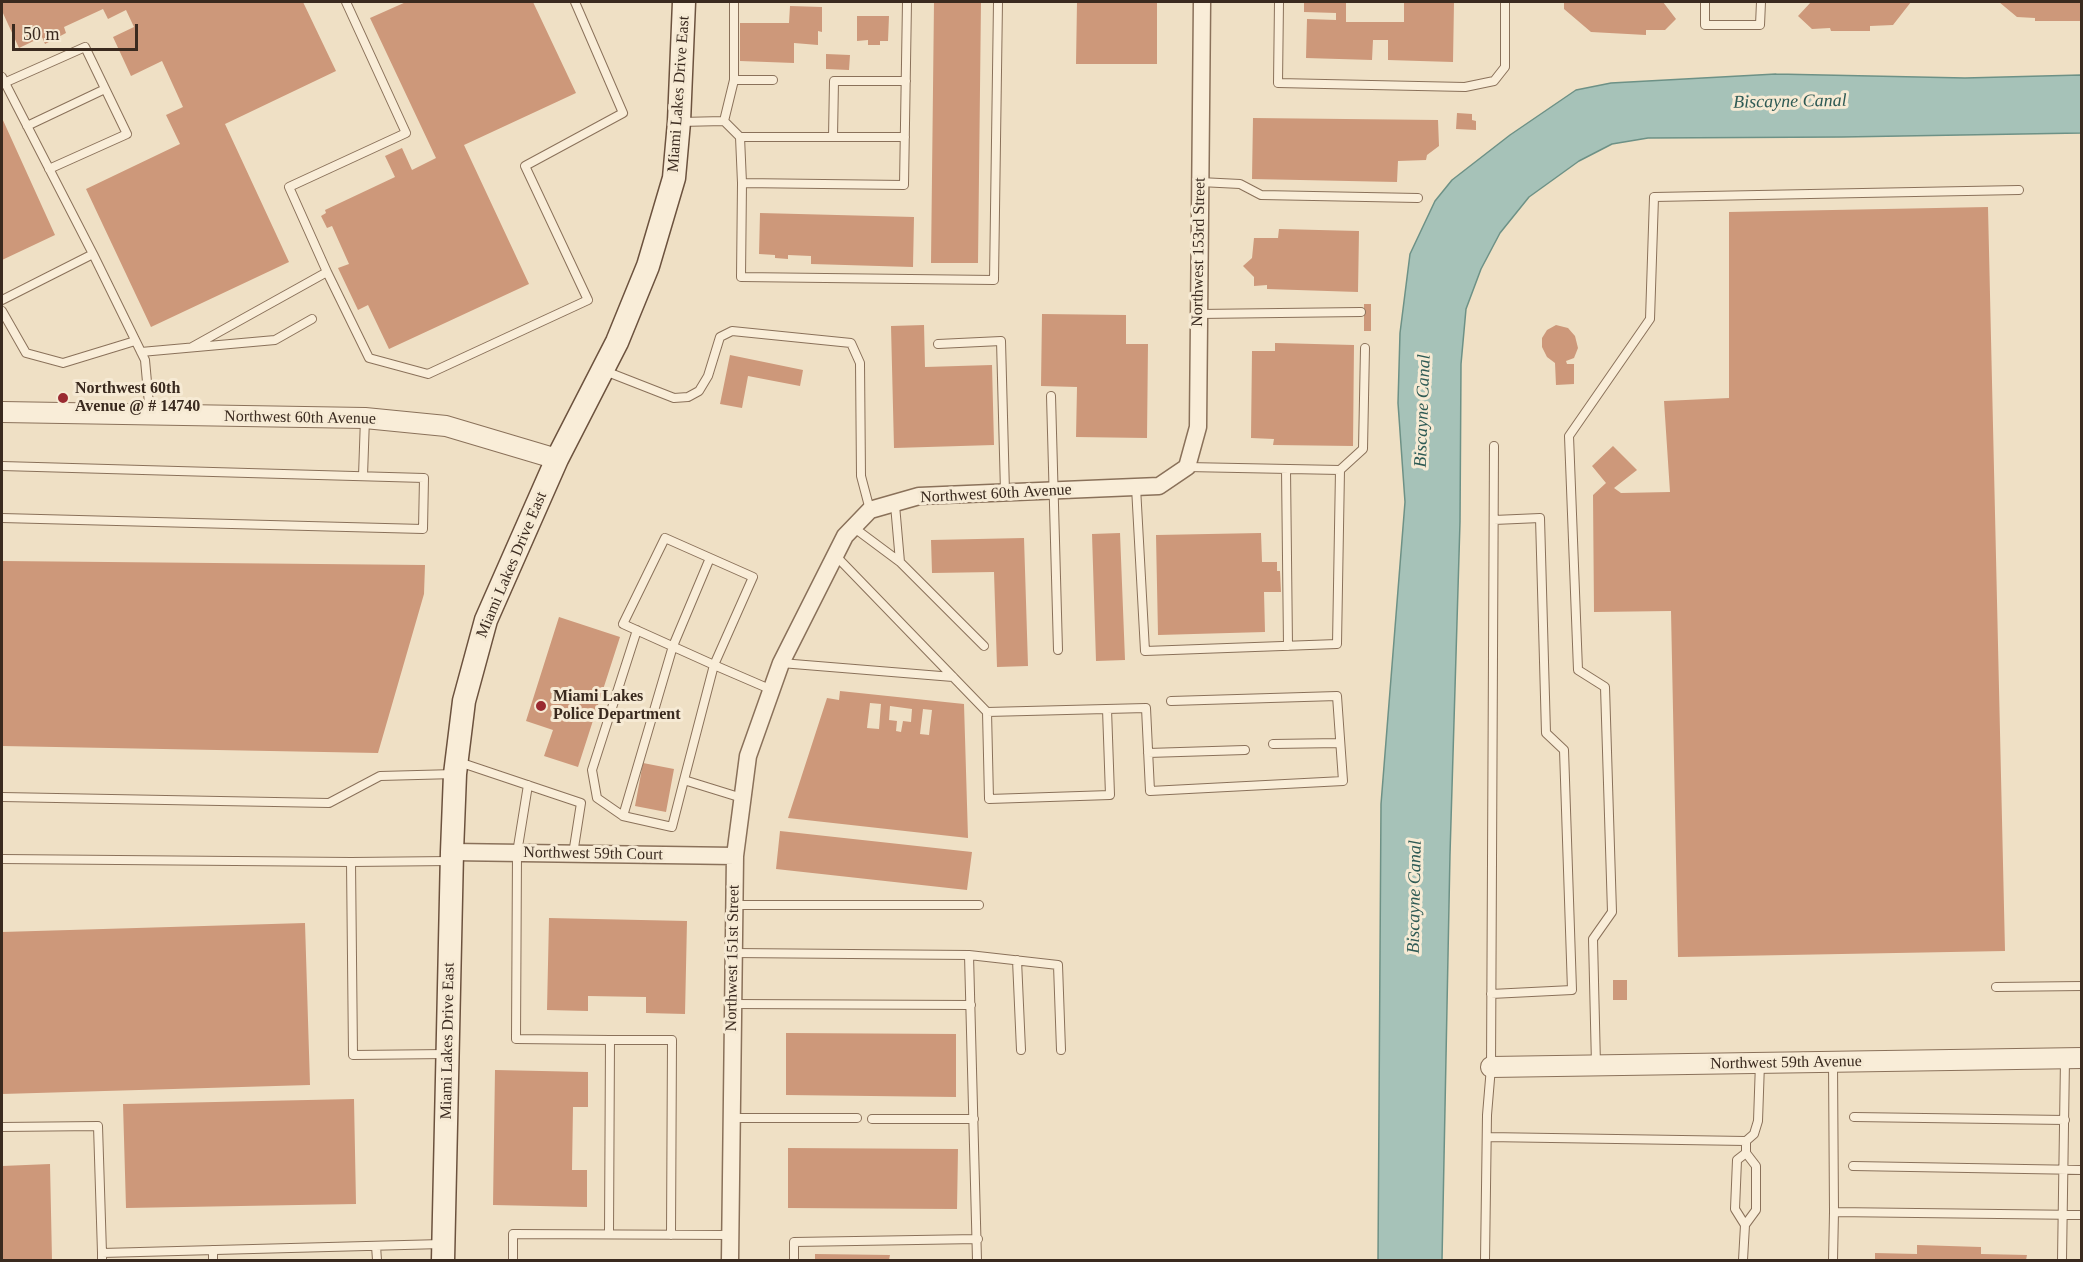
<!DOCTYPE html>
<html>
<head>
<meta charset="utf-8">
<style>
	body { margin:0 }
	#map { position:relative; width:2083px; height:1262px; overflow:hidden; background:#efe0c5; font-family:Georgia,serif }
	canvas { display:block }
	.frame { position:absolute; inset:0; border:3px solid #3a2a1f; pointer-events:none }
	.scale { position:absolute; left:12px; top:24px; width:126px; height:27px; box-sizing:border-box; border:3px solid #3a2a1f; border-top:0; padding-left:8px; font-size:18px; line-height:21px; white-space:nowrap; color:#3a2a1f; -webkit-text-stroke:4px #f6ead4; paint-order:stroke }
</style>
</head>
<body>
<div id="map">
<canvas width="2083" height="1262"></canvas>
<div class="frame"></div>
<div class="scale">50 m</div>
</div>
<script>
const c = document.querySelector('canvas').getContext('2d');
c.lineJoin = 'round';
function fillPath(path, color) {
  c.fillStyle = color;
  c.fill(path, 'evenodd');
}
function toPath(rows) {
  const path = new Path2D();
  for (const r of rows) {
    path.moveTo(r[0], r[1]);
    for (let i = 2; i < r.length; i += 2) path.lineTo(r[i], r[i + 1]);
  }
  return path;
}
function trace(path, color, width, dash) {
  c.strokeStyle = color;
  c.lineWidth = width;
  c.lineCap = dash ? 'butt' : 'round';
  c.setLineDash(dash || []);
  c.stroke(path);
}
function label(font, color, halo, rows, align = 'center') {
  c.font = font + ' Georgia,serif';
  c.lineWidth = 6;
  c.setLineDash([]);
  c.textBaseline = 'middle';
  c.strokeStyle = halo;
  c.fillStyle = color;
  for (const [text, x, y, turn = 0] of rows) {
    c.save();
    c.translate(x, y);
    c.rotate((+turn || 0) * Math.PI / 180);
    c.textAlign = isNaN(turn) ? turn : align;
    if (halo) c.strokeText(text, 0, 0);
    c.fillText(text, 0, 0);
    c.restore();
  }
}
const water = toPath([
	[1776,74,1965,78,2081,75,2081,133,1842,137,1648,138,1612,144,1579,161,1529,197,1500,233,1481,269,1466,309,1461,364,1460,522,1450,854,1442,1260,1378,1260,1381,804,1405,502,1398,403,1400,333,1410,254,1435,201,1452,180,1510,135,1576,90,1611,83,1776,74]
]);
const building = toPath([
	[2,2,303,2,336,71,225,124,289,262,151,327,86,189,180,144,166,115,183,107,162,61,131,76,113,37,134,27,126,10,108,19,103,9,64,27,66,33,45,44,42,37,19,48,2,11],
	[406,2,533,2,576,93,464,145,529,284,389,349,368,305,358,310,338,268,349,264,332,226,327,228,321,216,326,213,325,210,395,177,385,156,402,148,412,170,436,158,370,18],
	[934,2,981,2,978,263,931,263],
	[1077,2,1157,2,1157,64,1076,64],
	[1304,2,1346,2,1346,22,1404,22,1404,2,1454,2,1453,62,1388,60,1388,40,1373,40,1372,60,1306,58,1307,19,1336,20,1336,13,1304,12],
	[1564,2,1663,2,1676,19,1665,30,1646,30,1646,35,1591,32,1564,9],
	[1811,2,1911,2,1893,25,1870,26,1870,31,1831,31,1830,28,1812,29,1798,16],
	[1999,2,2082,2,2081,21,2035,21,2035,18,2017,17],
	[790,6,822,7,822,32,818,31,818,45,794,43,794,63,740,61,740,23,789,23],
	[857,16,889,16,888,41,880,41,880,45,868,45,868,40,857,41],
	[826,54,850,55,849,70,826,69],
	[1457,113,1472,114,1472,120,1476,121,1476,130,1456,129],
	[2,118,55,235,2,260],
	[1253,118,1438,120,1439,146,1427,155,1426,160,1398,161,1397,182,1252,179],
	[1988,207,2005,951,1678,957,1671,611,1594,612,1593,495,1606,483,1592,466,1613,446,1637,470,1614,488,1621,493,1670,492,1664,401,1729,398,1729,212],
	[760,213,914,217,913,267,811,264,811,256,788,255,788,259,775,258,775,255,759,254],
	[1279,229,1359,231,1358,292,1267,289,1267,285,1254,286,1254,277,1243,266,1252,258,1254,238,1278,238],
	[1364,304,1371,304,1371,331,1364,331],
	[1042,314,1126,315,1126,344,1148,344,1147,438,1076,437,1077,387,1041,386],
	[924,325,925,367,992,365,994,445,894,448,891,326],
	[1556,325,1568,328,1575,336,1578,348,1574,358,1566,361,1567,364,1574,364,1574,384,1556,385,1555,363,1547,357,1542,347,1542,338,1547,330],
	[1275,343,1354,345,1353,446,1273,445,1274,439,1251,438,1252,351,1275,351],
	[730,355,803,370,800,386,748,376,742,408,720,404],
	[1120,533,1125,660,1096,661,1092,534],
	[1261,533,1262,562,1277,562,1277,571,1280,571,1281,592,1264,592,1265,632,1158,635,1156,535],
	[1024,538,1028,666,997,667,994,572,932,573,931,540],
	[2,561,425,565,424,594,378,753,2,746],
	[559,617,620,637,578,767,544,756,553,730,526,721],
	[840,691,964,704,968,838,788,818,827,698,839,700],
	[870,703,881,704,879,729,867,728],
	[890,706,912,709,911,722,903,721,901,732,896,731,897,721,889,720],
	[923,709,932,710,929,735,920,734],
	[643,763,674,769,666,812,635,806],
	[780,831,972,852,967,890,776,869],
	[549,918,687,921,685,1014,646,1013,646,997,588,996,588,1011,547,1010],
	[305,923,310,1085,2,1094,2,932],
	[1613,980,1627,980,1627,1000,1613,1000],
	[786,1033,956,1034,956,1097,786,1095],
	[495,1070,588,1072,588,1107,573,1107,572,1170,587,1170,587,1207,493,1205],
	[354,1099,356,1204,126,1208,123,1104],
	[788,1148,958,1149,957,1209,788,1208],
	[50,1164,52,1260,2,1260,2,1166],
	[1917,1245,1981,1247,1981,1254,2027,1255,2026,1260,1875,1260,1875,1253,1917,1254],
	[815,1254,890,1255,889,1260,815,1260]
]);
const service = toPath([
	[734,2,734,80],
	[907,2,904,185,742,183,741,277,994,280,998,2],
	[1279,2,1278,83,1465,87,1494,81,1505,67,1505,2],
	[1705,2,1705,25,1760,25,1761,2],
	[2,77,93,254],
	[4,83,85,47,127,134,49,169],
	[724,121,734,80,773,80],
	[680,122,724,121,740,137,905,137],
	[27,126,105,89],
	[740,137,742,183],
	[833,137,834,81,906,81],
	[1200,182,1240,184,1261,195,1418,198],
	[327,272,289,187,406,133,346,2],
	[2,300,93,254,145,360,150,415],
	[2,311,26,353,63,363,135,341],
	[1199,314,1361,312],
	[938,344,1001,341,1005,492],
	[192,347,327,272,369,358,428,374,588,300,525,166,623,113,575,2],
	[141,352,275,340,312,319],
	[605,371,674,398,688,397,699,391,708,376,720,337,732,331,851,343,860,363,861,476,870,510],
	[1051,396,1058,650],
	[2,466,424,478,423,529,2,518],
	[1286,469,1288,646],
	[1340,470,1363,449,1365,348],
	[363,476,365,418],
	[1136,487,1145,651,1337,644,1340,470,1187,467],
	[895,505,900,562,984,646],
	[853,527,900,562],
	[835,555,987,712,1146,708,1150,791,1343,781,1337,696,1171,701],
	[637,630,592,770,597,798,623,816,673,646,710,558],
	[781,663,953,677],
	[987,712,989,799,1110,795,1107,709],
	[1273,744,1340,743],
	[1148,753,1245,750],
	[459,762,581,803,573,854],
	[528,785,517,853,516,1039,610,1040],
	[2,797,329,803,380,776,455,774],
	[742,798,684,780,714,665,753,577,665,538,623,624,714,665,772,690],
	[623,816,672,827,684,780],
	[2,859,351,862],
	[734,905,979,905],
	[733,953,969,955,977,1260],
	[969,955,1058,965,1061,1050],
	[1017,960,1021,1050],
	[1996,987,2082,986],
	[1491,994,1572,990,1564,750,1546,733,1540,518,1494,520],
	[733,1004,971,1005],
	[447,1054,353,1055,351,862,451,861],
	[1833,1063,1834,1212],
	[1596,1065,1593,939,1612,912,1605,687,1578,670,1569,436,1650,319,1654,197,2019,190],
	[1854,1117,2065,1120],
	[732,1118,857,1118],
	[872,1119,974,1119],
	[2,1127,98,1126,102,1253],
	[1487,1137,1746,1141,1754,1134,1758,1121,1760,1063],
	[1746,1141,1746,1153,1756,1166,1756,1210,1745,1225,1735,1209,1737,1160,1746,1153],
	[1853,1166,2082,1170],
	[609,1234,610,1040,672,1040,671,1235],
	[376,1246,377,1260],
	[213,1250,213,1260],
	[102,1260,102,1253,442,1244],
	[513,1260,513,1234,730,1235],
	[794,1260,794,1242,978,1239],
	[1485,1260,1487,1115,1491,1067,1494,446],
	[1743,1260,1745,1225],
	[1833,1260,1834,1212,2082,1215],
	[2062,1260,2065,1059]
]);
const minor = toPath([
	[452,852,735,856],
	[730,1260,735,856,748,756,781,663,845,536,870,510,919,496,1159,486,1187,467,1198,427,1202,2]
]);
const tertiary = toPath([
	[2,412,365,418,446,426,557,459],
	[1491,1067,2082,1058]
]);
const secondary = toPath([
	[443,1260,452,852,455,774,464,701,486,620,557,459,617,342,648,266,674,178,679,122,684,2]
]);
const markers = [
	[63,398,6,"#9a2a31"],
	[541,706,6,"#9a2a31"]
];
const streetNames = [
	["Miami Lakes Drive East",679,94,-86],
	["Northwest 153rd Street",1199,252,-89],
	["Northwest 60th Avenue",300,418,1],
	["Northwest 60th Avenue",996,494,-3],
	["Miami Lakes Drive East",512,565,-67],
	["Northwest 59th Court",593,854,1],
	["Northwest 151st Street",733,958,-89],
	["Miami Lakes Drive East",448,1041,-89],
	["Northwest 59th Avenue",1786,1063,-1]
];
const poiNames = [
	["Northwest 60th",75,389],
	["Avenue @ # 14740",75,407],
	["Miami Lakes",553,697],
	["Police Department",553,715]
];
const waterNames = [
	["Biscayne Canal",1790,102,-1],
	["Biscayne Canal",1423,411,-88],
	["Biscayne Canal",1415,897,-89]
];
fillPath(water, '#a6c2b8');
trace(water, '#6d9186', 1.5);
fillPath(building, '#cd987a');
trace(service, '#8a715a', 10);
trace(minor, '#8a715a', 19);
trace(tertiary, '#8a715a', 22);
trace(secondary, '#6c523e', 25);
trace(service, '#f9edd8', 8);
trace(minor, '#f9edd8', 16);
trace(tertiary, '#f9edd8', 20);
trace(secondary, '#f9edd8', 22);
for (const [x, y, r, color] of markers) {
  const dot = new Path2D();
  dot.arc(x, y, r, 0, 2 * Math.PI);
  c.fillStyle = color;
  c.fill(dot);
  trace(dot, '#f6ead4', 2);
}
label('16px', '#3a2a1f', '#f6ead4', streetNames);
label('bold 16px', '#3a2a1f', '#f6ead4', poiNames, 'left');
label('italic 18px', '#2e5a54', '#f6ead4', waterNames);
</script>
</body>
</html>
